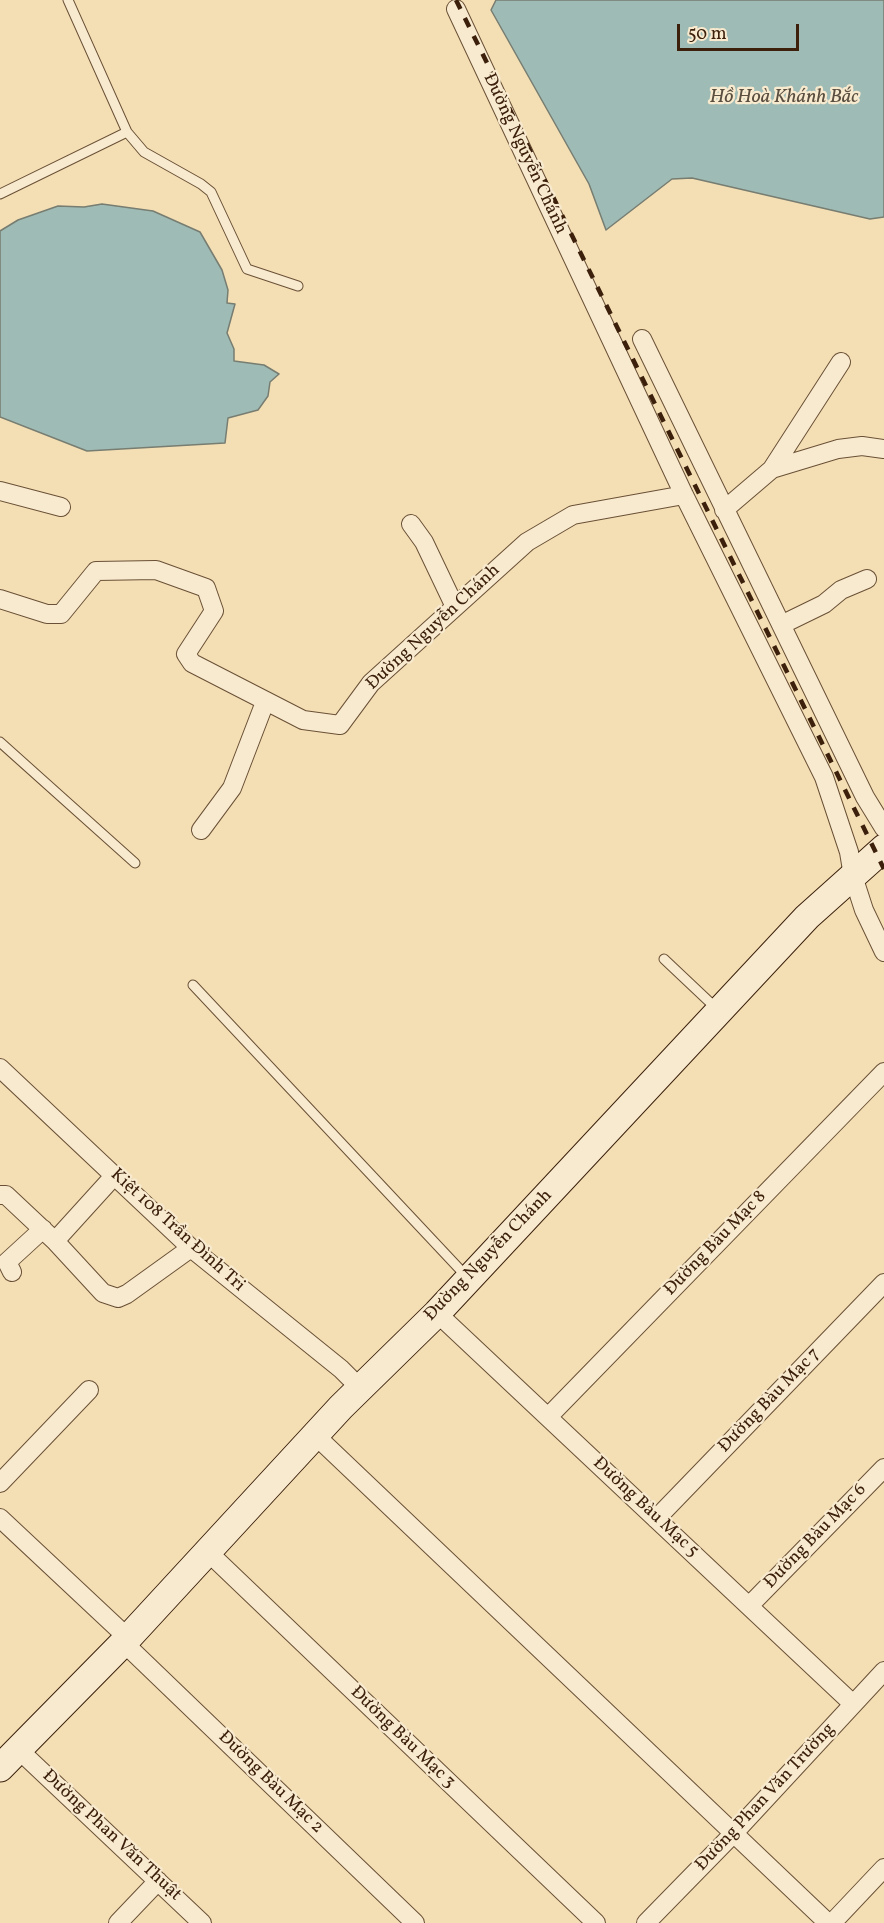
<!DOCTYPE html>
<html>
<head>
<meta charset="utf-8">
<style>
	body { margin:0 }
	#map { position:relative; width:884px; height:1923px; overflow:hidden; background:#f4dfb5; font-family:Vollkorn,serif }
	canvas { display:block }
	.scale { position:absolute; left:677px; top:24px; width:122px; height:27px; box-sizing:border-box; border:3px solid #3c200c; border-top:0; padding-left:8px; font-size:18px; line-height:21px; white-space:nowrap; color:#3c200c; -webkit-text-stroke:4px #f8eacf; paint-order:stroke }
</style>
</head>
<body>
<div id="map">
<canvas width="884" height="1923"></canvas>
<div class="scale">50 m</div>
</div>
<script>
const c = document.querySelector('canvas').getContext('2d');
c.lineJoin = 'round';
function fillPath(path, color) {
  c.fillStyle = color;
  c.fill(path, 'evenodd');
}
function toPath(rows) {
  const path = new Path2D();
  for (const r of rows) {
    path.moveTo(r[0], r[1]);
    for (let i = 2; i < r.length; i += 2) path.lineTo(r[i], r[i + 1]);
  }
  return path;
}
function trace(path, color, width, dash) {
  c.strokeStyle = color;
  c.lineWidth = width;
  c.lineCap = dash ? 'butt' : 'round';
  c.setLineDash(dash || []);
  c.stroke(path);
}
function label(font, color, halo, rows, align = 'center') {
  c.font = font + ' Vollkorn,serif';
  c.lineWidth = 4.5;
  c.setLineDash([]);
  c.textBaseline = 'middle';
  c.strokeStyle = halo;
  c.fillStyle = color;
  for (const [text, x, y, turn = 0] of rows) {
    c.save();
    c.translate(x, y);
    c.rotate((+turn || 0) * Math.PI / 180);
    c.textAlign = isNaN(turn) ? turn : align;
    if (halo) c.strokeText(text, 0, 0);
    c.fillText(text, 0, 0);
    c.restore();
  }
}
const water = toPath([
	[496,0,884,0,884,217,870,219,692,178,672,179,606,230,589,184,491,10,496,0],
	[102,204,153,211,200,232,222,270,228,290,227,303,235,304,227,333,234,349,234,361,264,365,279,374,270,382,268,396,258,410,228,418,225,443,87,451,0,417,0,231,18,220,58,206,84,207,102,204]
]);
const lane = toPath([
	[127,132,144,152,201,184,211,192,247,269,298,286],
	[0,194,127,132,68,0],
	[0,742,135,863],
	[664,959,718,1010],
	[193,985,467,1277]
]);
const street = toPath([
	[456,9,684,495,824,777,849,852,853,876,864,910,884,952],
	[642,339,865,797,884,828],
	[772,469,838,449,862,446,884,449],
	[0,491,61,507],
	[724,510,772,469,841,362],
	[411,524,424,542,455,607],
	[0,599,47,614,61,614,96,571,156,570,206,588,214,611,186,654,192,663,303,720,340,725,371,683,527,542,573,515,684,495],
	[783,624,824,604,841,590,867,579],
	[201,830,232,788,265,702],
	[0,1068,191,1248,341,1369,360,1388],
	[0,1195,6,1195,55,1241,114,1176],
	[55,1241,103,1293,118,1298,127,1294,191,1248],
	[12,1272,7,1262,43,1229],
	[437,1313,853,1704],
	[548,1417,884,1072],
	[316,1436,828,1923],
	[0,1483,89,1390],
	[0,1518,128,1638],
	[656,1519,884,1283],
	[209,1553,596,1923],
	[749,1606,884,1468],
	[124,1643,415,1923],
	[19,1750,202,1923],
	[118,1923,158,1881],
	[646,1923,734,1833,884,1671],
	[832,1923,884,1868]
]);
const secondary = toPath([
	[0,1768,128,1638,341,1407,437,1313,807,917,884,848]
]);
const rail = toPath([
	[456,0,884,869]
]);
const streetNames = [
	["Đường Nguyễn Chánh",524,154,65],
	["Đường Nguyễn Chánh",434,628,-43],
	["Kiệt 108 Trần Đình Tri",177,1231,42],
	["Đường Bàu Mạc 8",716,1244,-46],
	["Đường Nguyễn Chánh",489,1256,-46],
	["Đường Bàu Mạc 7",770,1401,-46],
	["Đường Bàu Mạc 5",645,1508,43],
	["Đường Bàu Mạc 6",816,1537,-46],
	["Đường Bàu Mạc 3",402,1738,44],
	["Đường Bàu Mạc 2",270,1783,44],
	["Đường Phan Văn Trường",766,1798,-47],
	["Đường Phan Văn Thuật",111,1836,43]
];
const waterNames = [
	["Hồ Hoà Khánh Bắc",784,98]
];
fillPath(water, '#9ebbb5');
trace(water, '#777d71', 1.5);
trace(lane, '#6a5036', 11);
trace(street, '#6a5036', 20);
trace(secondary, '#3c200c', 29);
trace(lane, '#f8eacf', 9);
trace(street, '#f8eacf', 18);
trace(secondary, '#f8eacf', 27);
trace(rail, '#3c200c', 4.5, [10, 10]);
label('18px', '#3c200c', '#f8eacf', streetNames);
label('italic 20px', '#594e3f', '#f8eacf', waterNames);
</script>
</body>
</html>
